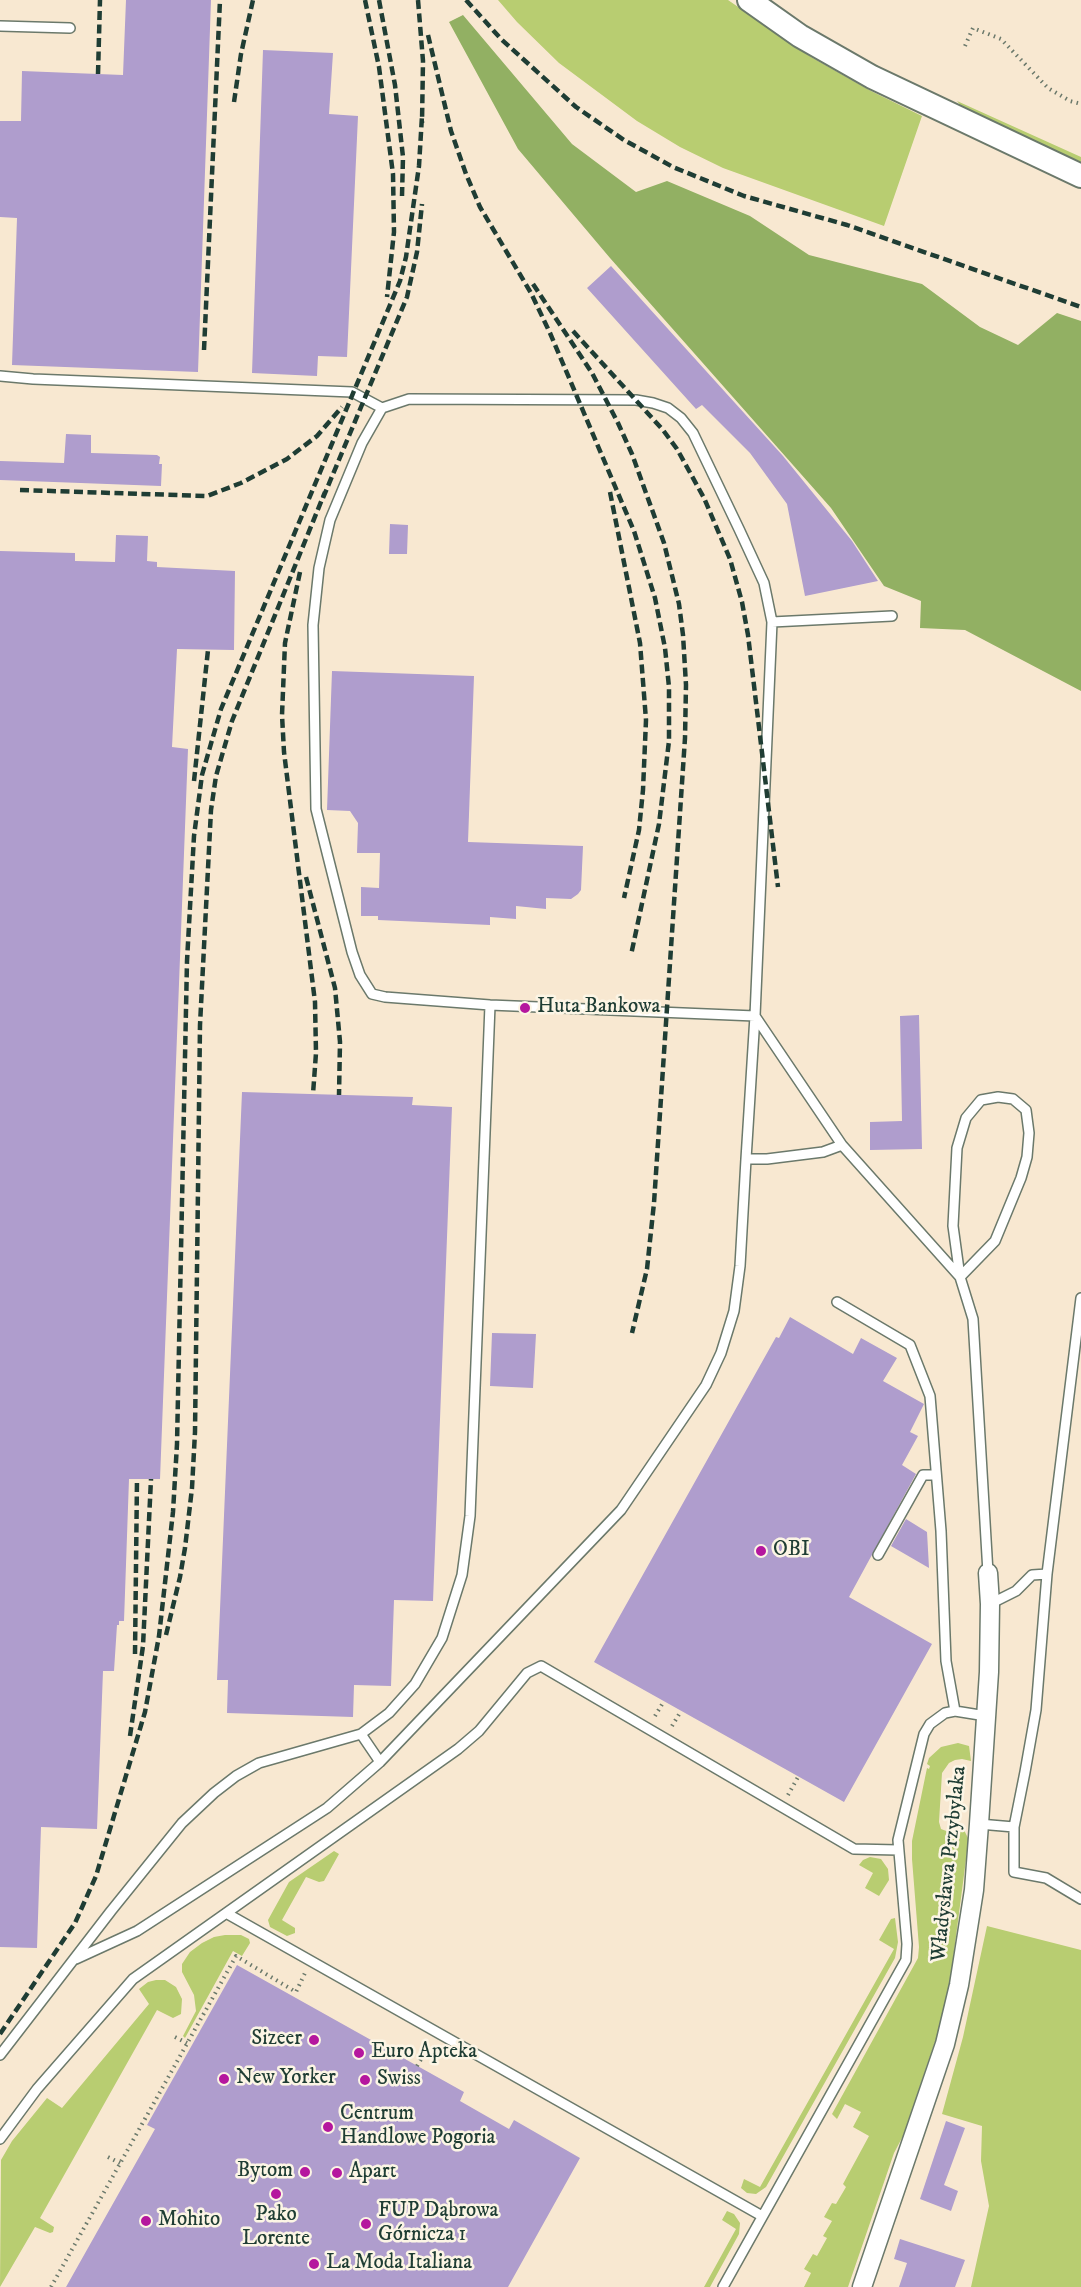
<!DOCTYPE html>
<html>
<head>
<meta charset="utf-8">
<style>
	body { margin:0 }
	canvas { display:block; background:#f8e8d1 }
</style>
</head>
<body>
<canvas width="1081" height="2287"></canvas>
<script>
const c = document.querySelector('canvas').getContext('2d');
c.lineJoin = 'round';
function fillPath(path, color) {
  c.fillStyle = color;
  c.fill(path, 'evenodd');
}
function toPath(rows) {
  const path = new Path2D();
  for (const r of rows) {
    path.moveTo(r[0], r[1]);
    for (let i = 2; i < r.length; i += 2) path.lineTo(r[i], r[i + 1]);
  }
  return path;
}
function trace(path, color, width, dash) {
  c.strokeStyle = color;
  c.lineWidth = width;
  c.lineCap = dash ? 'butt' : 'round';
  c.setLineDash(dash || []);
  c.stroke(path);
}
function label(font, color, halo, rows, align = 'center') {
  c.font = font + ' "IM FELL DW Pica",serif';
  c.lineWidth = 5;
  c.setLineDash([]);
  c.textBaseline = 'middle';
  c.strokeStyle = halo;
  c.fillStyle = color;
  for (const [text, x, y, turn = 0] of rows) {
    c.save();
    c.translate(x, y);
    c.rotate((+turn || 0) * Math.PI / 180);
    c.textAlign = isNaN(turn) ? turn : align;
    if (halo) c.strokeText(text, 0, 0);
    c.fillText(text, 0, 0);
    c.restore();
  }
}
const green = toPath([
	[498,0,728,0,811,57,871,91,922,116,884,226,723,168,680,147,637,121,559,63,517,22],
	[957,101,1081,157,1081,162,962,107],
	[958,1743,969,1746,971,1761,962,1759,955,1760,949,1763,942,1773,939,1822,941,1829,949,1832,964,1830,968,1838,968,1844,949,1990,942,2021,903,2136,894,2153,848,2287,804,2287,811,2273,804,2269,813,2254,817,2256,827,2238,823,2236,832,2221,824,2217,832,2203,836,2204,846,2187,843,2184,869,2136,853,2127,861,2112,845,2104,837,2119,832,2114,918,1958,919,1947,912,1859,912,1841,927,1768,929,1769,930,1766,927,1764,929,1758,941,1747],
	[334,1851,339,1854,324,1881,319,1882,306,1877,282,1920,295,1928,295,1933,287,1936,270,1927,268,1920,289,1882],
	[870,1857,881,1859,888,1869,889,1880,879,1896,865,1888,873,1873,859,1865,863,1860],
	[895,1918,898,1942,895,1958,766,2187,756,2194,747,2193,741,2188,744,2179,760,2187,894,1949,879,1940,891,1919],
	[987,1926,1081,1950,1081,2287,971,2287,989,2206,981,2161,982,2126,942,2114,963,2037],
	[225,1935,241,1935,249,1939,250,1943,242,1956,233,1951,185,2038,183,2036,196,2011,194,1995,182,1972,182,1964,190,1952,202,1943,214,1937],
	[156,1980,165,1980,176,1987,182,1999,181,2014,173,2018,157,2010,40,2218,54,2227,53,2232,50,2233,35,2227,0,2287,1,2160,12,2141,47,2098,62,2108,149,2004,139,1989,148,1982],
	[727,2211,734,2214,740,2223,739,2234,710,2287,704,2287,736,2229,722,2220]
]);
const forest = toPath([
	[463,15,572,144,636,192,667,181,750,216,809,255,922,284,980,327,1018,345,1057,313,1081,321,1081,691,965,630,920,628,921,601,884,586,831,508,610,258,518,149,449,22]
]);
const building = toPath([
	[126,0,211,0,198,372,12,365,17,218,0,217,0,121,21,121,22,71,123,75],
	[263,50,333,53,329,114,358,116,347,357,318,356,317,376,252,373],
	[611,266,783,456,852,541,878,581,805,596,787,504,750,453,702,405,696,409,587,288],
	[66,434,91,435,91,453,157,455,160,457,159,464,162,464,161,486,0,480,0,461,64,463],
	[390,524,408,525,407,554,389,554],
	[116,535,148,536,147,561,157,562,157,567,235,571,234,650,177,649,172,747,188,749,160,1479,129,1479,124,1621,119,1621,119,1625,117,1625,114,1671,103,1671,97,1829,41,1827,37,1948,0,1947,0,551,75,553,75,561,115,562],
	[332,671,474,676,468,842,583,846,581,890,578,894,571,899,546,898,546,909,516,906,516,919,490,917,490,925,378,920,378,916,361,916,361,887,379,888,380,853,357,853,358,823,350,811,327,810],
	[919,1015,922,1149,870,1150,870,1122,902,1121,900,1016],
	[242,1092,413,1097,412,1105,452,1107,433,1601,394,1600,391,1686,354,1685,353,1717,227,1713,228,1680,217,1680],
	[790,1317,853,1354,861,1338,897,1358,883,1381,924,1404,910,1432,918,1436,902,1465,916,1474,849,1597,932,1644,844,1802,594,1662,776,1337,779,1338],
	[492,1333,536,1334,533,1388,490,1386],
	[906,1519,927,1532,929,1568,891,1546],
	[237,1965,464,2092,460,2101,509,2129,514,2120,580,2158,508,2287,66,2287,155,2129,147,2125],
	[946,2121,965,2128,944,2185,958,2191,951,2211,920,2199],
	[900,2239,965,2260,955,2287,899,2287,907,2263,894,2259]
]);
const path = toPath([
	[965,46,973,28,1001,39,1048,88,1070,101,1081,104],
	[655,1716,664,1701],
	[672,1726,681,1711],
	[788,1795,798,1777],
	[175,2037,187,2043],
	[417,2066,429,2046],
	[108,2157,120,2163],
	[51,2287,236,1956,296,1992,305,1973]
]);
const service = toPath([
	[0,26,70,28],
	[0,376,33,379,352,392,382,408],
	[772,622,892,616],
	[998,1097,1013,1099,1026,1110,1029,1133,1027,1157,1021,1178,995,1241,960,1277,953,1226,957,1148,966,1118,981,1100,998,1097],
	[746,1159,755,1016,772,622,764,583,739,529,693,433,681,418,668,408,653,403,636,400,409,399,382,408,362,443,330,520,319,568,313,625,316,809,352,952,360,975,372,994,385,997,490,1005,755,1016,842,1145],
	[837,1302,910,1345,930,1396,941,1531,946,1661,955,1711],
	[878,1555,923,1475,936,1475],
	[990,1604,1016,1591,1032,1575,1047,1574],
	[361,1734,389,1713,415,1684,442,1638,462,1575,470,1516,490,1005],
	[979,1824,1014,1827,1025,1772,1036,1710,1047,1574,1081,1298],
	[1014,1827,1014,1872,1046,1878,1081,1899],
	[226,1913,762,2216],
	[76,1959,137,1931,327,1808,380,1762],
	[0,2055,111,1911,182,1823,214,1793,236,1776,259,1763,361,1734,380,1762,621,1510,706,1385,721,1353,734,1311,740,1266,746,1159,767,1159,823,1152,842,1145,960,1277,973,1319,988,1573],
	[0,2139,37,2089,133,1979,458,1749,479,1731,527,1673,541,1666,854,1849,898,1850],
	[723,2287,906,1960,907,1944,898,1840,924,1734,930,1724,945,1713,955,1711,986,1716]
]);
const minor = toPath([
	[862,2287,945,2044,959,1985,974,1890,979,1824,989,1672,990,1604,988,1573]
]);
const tertiary = toPath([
	[749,0,800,36,872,77,1081,176]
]);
const rail = toPath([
	[365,0,379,67,393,174,394,232,387,297],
	[379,0,395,85,403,157,402,196],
	[418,0,423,61,422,123],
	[466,0,501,39,576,107,624,140,673,167,744,196,847,225,1081,307],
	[428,35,451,131,466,174,480,207,531,293,550,333,634,531,655,598,665,648,669,687,669,741,659,824,631,955],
	[98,74,100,0],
	[234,102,241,54,253,0],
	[533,284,592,373,618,423,632,454,664,543,679,604,683,635,686,685,685,738,654,1203,647,1269,632,1333],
	[573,331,663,430,677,449,704,498,730,559,742,602,748,635,778,887],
	[204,350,220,0],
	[20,490,207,496,241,483,287,459,317,436,342,407],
	[610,492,640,643,646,720,643,790,639,830,624,898],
	[323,498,407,297,417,252,422,204],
	[300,572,285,643,282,715,284,752,315,1002,316,1053,313,1094],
	[194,781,208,650],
	[306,877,335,988,340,1042,339,1095],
	[166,1635,180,1577,185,1548,192,1488,195,1432,200,1025,211,810,216,776,232,721,325,492],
	[135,1654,137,1479],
	[130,1736,143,1646,151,1479],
	[0,2034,75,1923,96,1876,145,1712,159,1636,173,1512,177,1444,187,961,194,836,202,775,221,709,400,281,406,257,419,166,422,116]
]);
const markers = [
	[525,1008,6,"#b5179e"],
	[761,1551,6,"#b5179e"],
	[314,2040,6,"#b5179e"],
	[359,2053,6,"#b5179e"],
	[224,2079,6,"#b5179e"],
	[365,2080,6,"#b5179e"],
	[328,2127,6,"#b5179e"],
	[305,2172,6,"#b5179e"],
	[337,2173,6,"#b5179e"],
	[276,2194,6,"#b5179e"],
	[146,2221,6,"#b5179e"],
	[366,2224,6,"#b5179e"],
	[314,2264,6,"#b5179e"]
];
const poiNames = [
	["Huta Bankowa",537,1008],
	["OBI",773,1551],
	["Sizeer",302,2040,"right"],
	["Euro Apteka",371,2053],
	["New Yorker",236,2079],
	["Swiss",377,2080],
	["Centrum",340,2115],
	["Handlowe Pogoria",340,2139],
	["Bytom",293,2172,"right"],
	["Apart",349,2173],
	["FUP Dąbrowa",378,2212],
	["Górnicza 1",378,2236],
	["Pako",276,2216,"center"],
	["Lorente",276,2240,"center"],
	["Mohito",158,2221],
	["La Moda Italiana",326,2264]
];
const streetNames = [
	["Władysława Przybylaka",950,1864,-84]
];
fillPath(green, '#b8cd71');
fillPath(forest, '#92b063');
fillPath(building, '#af9dcd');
trace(service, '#6b796b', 12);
trace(minor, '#6b796b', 21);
trace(tertiary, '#6b796b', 26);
trace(path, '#6b796b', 4, [1.5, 4.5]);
trace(service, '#fff', 9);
trace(minor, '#fff', 18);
trace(tertiary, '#fff', 22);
trace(rail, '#1f3d34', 4.5, [9, 4.5]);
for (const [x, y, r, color] of markers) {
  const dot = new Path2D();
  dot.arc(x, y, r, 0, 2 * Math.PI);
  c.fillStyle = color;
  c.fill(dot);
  trace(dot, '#fcf5e5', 2);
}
label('21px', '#1f3d34', '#fcf5e5', poiNames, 'left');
label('21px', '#1f3d34', '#fcf5e5', streetNames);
</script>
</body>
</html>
